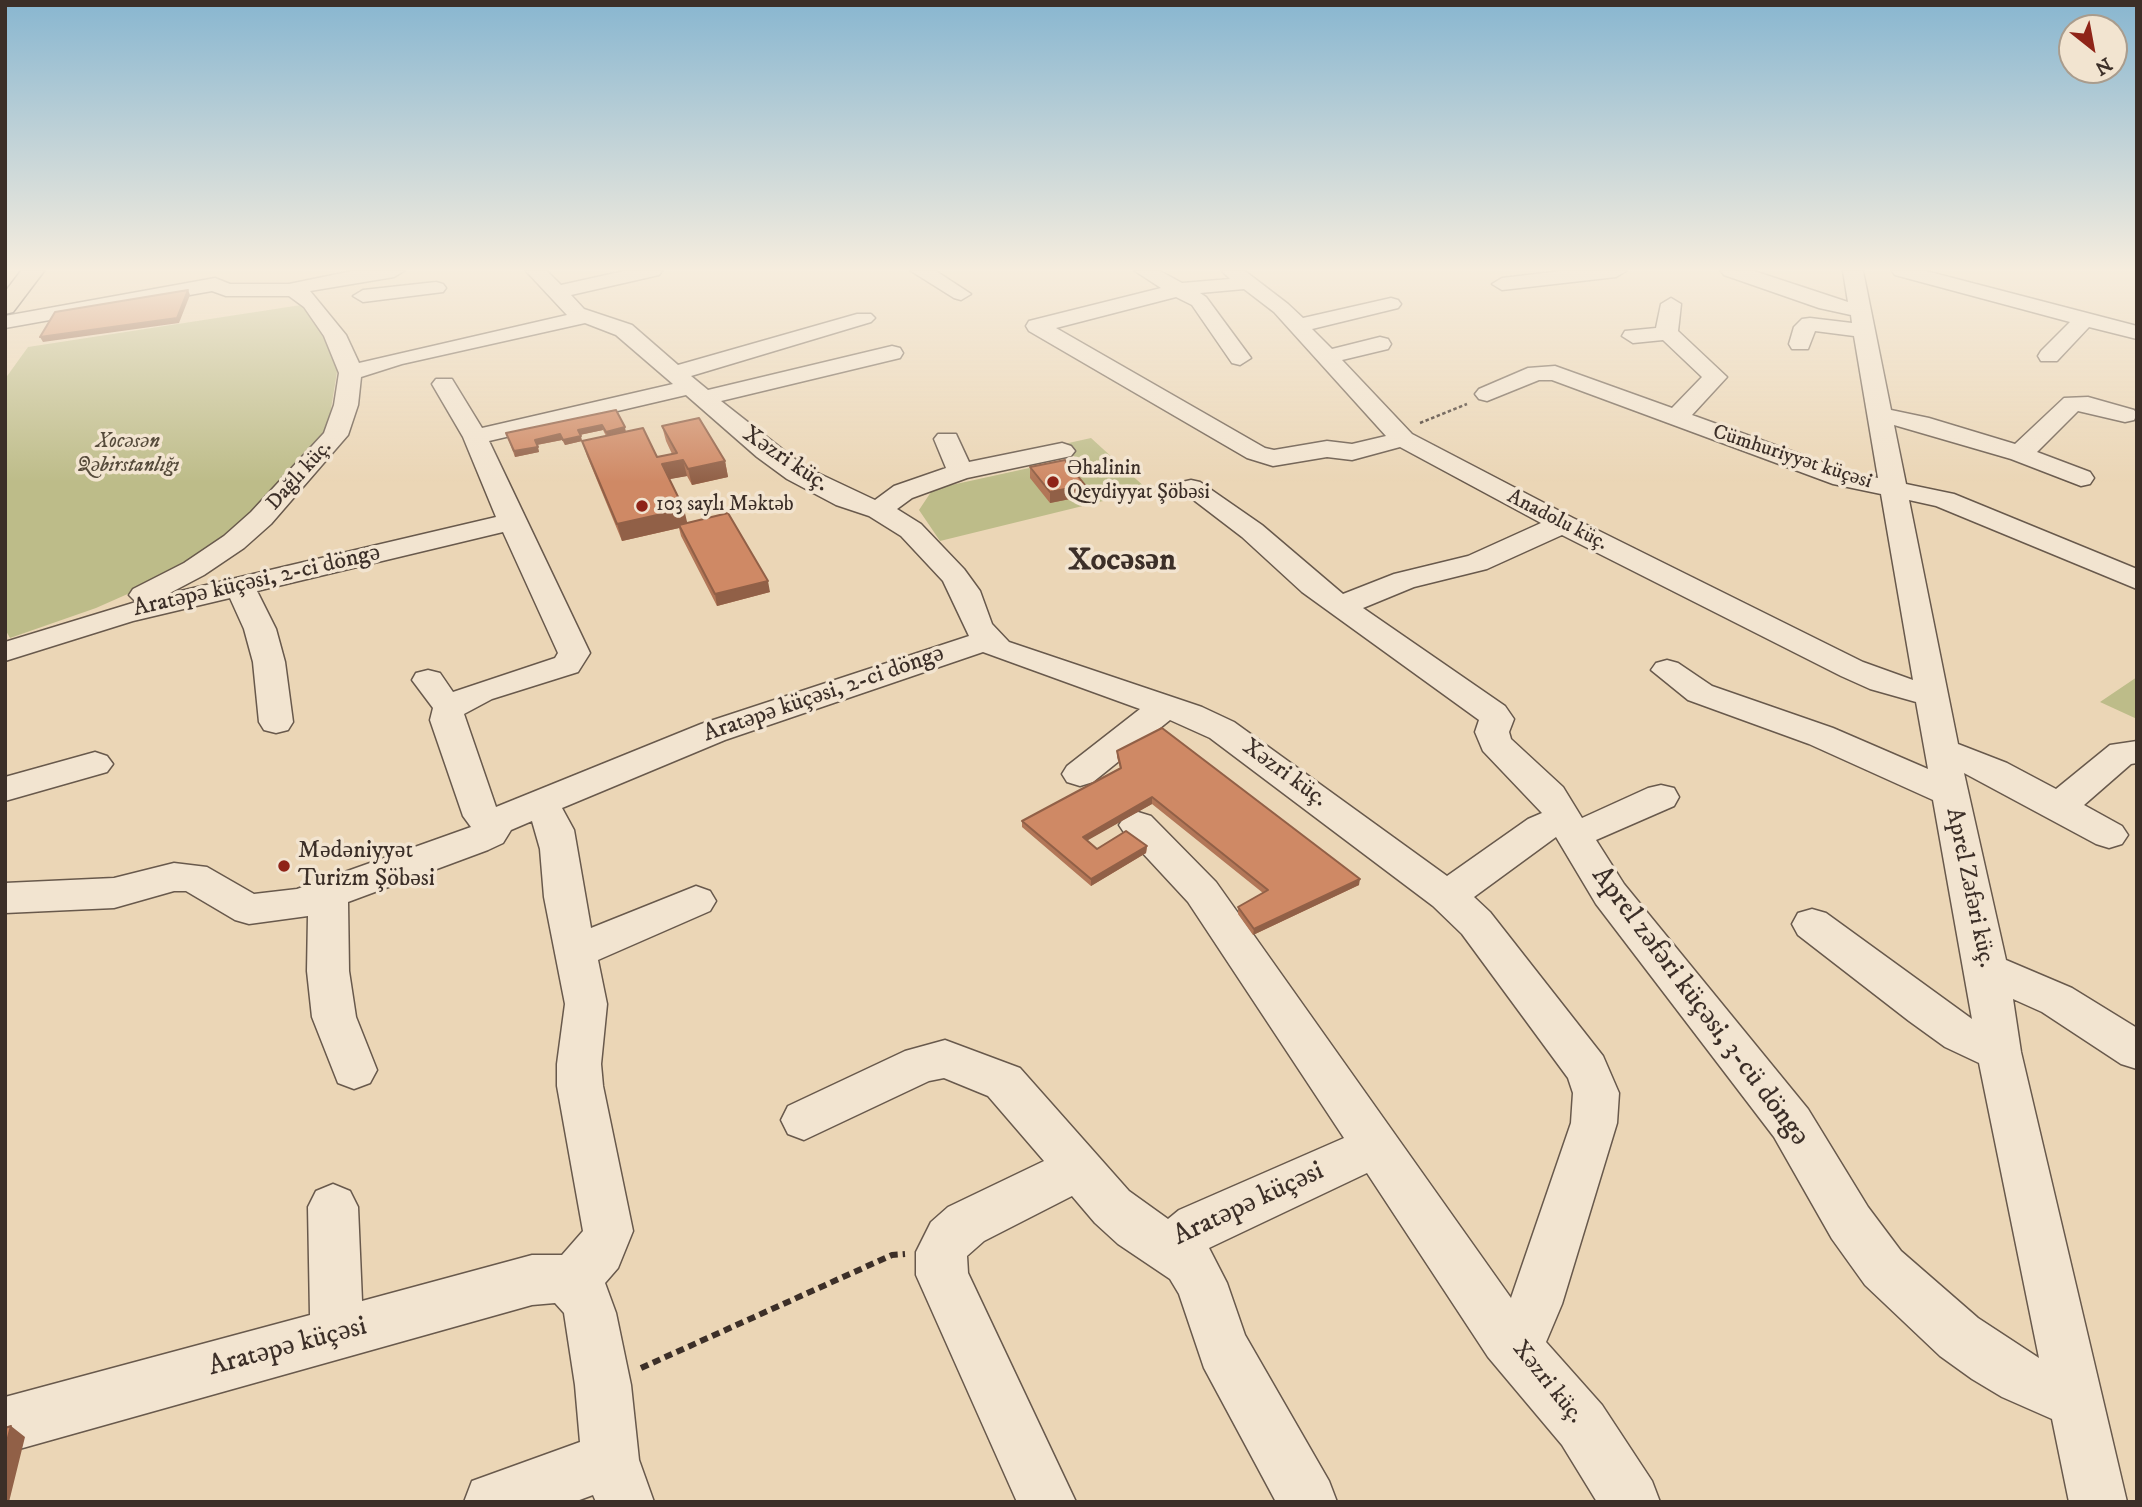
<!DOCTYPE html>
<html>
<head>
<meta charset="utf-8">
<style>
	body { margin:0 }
	#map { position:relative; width:2142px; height:1507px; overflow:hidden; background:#ebd6b6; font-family:"IM FELL DW Pica",serif }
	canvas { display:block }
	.frame { position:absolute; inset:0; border:7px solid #3c2f28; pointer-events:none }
	.north { position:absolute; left:2058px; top:14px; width:70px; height:70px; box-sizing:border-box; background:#f2e4d0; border:2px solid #a99c8d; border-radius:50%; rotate:149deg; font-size:19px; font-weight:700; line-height:28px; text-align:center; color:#3c2f28 }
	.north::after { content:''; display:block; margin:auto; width:24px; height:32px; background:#8f2418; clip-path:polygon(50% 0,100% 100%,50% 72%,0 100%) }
</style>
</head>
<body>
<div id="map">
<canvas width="2142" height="1507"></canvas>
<div class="frame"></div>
<div class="north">N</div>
</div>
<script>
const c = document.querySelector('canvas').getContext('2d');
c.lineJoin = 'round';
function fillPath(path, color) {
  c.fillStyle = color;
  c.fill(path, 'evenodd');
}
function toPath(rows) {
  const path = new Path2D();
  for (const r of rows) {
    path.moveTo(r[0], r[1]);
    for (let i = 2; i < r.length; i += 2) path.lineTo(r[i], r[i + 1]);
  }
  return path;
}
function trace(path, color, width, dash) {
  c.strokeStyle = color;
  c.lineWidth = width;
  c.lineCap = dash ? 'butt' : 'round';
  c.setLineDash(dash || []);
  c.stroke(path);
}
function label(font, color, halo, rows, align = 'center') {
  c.font = font + ' "IM FELL DW Pica",serif';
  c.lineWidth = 7;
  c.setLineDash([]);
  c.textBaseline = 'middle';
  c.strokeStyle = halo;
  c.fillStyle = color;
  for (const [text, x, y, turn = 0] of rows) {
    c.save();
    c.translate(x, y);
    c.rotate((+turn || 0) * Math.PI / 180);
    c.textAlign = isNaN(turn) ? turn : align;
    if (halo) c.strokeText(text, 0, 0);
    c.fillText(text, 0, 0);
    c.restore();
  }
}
const green = toPath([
	[301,305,329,340,338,366,326,439,214,547,157,581,96,608,10,638,5,629,5,379,28,347],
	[1091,438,1148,490,940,541,919,510,933,489,1075,458,1064,444],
	[2137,677,2137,719,2100,702]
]);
const pathFar1 = toPath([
	[1420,423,1467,404]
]);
const path = toPath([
	[641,1368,892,1255,905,1254]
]);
const minor = toPath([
	[352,271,404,271,394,277,310,291,346,335,359,363,567,315,526,271,547,271,561,285,624,271,662,271,659,275,571,295,584,309,632,325,678,365,857,314,871,314,875,318,871,322,691,376,708,390,892,346,900,348,903,353,900,358,721,401,805,467,875,500,894,486,946,468,934,439,938,434,956,434,969,462,1062,443,1071,446,1075,451,1071,456,967,478,912,498,897,509,921,524,964,569,980,591,992,624,1009,642,1202,707,1234,722,1447,876,1528,819,1542,813,1483,751,1475,732,1479,720,1302,592,1242,537,1178,488,1182,482,1191,480,1200,482,1262,525,1343,594,1394,574,1468,556,1541,523,1400,447,1352,460,1327,457,1273,466,1247,458,1029,331,1026,326,1029,321,1161,288,1135,271,1160,271,1182,283,1230,279,1222,271,1245,271,1288,304,1303,318,1391,298,1398,300,1401,304,1398,308,1312,329,1332,349,1380,337,1388,339,1391,344,1388,349,1342,360,1412,434,1573,518,1863,662,1913,680,1881,494,1833,484,1552,380,1539,380,1487,401,1479,399,1475,394,1479,389,1528,368,1555,366,1672,408,1702,377,1663,340,1633,343,1622,336,1625,331,1656,328,1661,304,1671,298,1681,304,1678,331,1727,377,1692,415,1849,472,1878,478,1854,336,1815,331,1808,349,1792,349,1789,344,1794,327,1802,319,1810,318,1852,323,1851,315,1819,308,1724,275,1721,271,1754,271,1848,302,1843,271,1863,271,1891,410,1929,418,2015,444,2064,398,2088,397,2134,410,2137,414,2134,420,2125,422,2078,411,2037,452,2090,472,2094,478,2090,484,2081,486,2011,459,1894,425,1906,484,1954,494,2137,569,2137,589,1936,506,1909,500,1958,744,2007,763,2056,789,2110,745,2137,741,2137,763,2131,764,2084,805,2122,826,2128,835,2122,844,2109,848,2096,844,1964,773,2006,960,2072,988,2137,1028,2137,1069,2121,1064,2042,1012,2013,999,2021,1052,2127,1502,2069,1502,2052,1419,2002,1397,1972,1379,1940,1356,1865,1285,1832,1239,1774,1137,1596,904,1556,837,1474,897,1490,912,1603,1056,1619,1093,1617,1123,1562,1304,1546,1342,1602,1405,1652,1481,1660,1502,1597,1502,1562,1445,1488,1357,1367,1173,1209,1248,1227,1283,1245,1335,1329,1481,1337,1502,1276,1502,1204,1368,1179,1294,1170,1279,1118,1244,1095,1223,1072,1196,984,1241,967,1256,968,1273,1076,1502,1017,1502,916,1275,916,1252,931,1222,948,1207,1044,1161,988,1096,944,1078,929,1081,804,1140,788,1134,781,1120,788,1106,905,1051,945,1040,1020,1068,1129,1191,1168,1219,1179,1210,1344,1138,1188,902,1125,834,1119,825,1125,816,1138,812,1151,816,1216,882,1511,1298,1571,1123,1573,1093,1568,1078,1462,934,1433,906,1210,738,1170,720,1093,782,1080,786,1067,782,1062,774,1067,766,1140,709,983,652,725,740,562,808,574,830,591,928,696,886,710,891,716,901,710,911,598,960,607,1004,601,1064,603,1086,633,1231,618,1268,605,1283,616,1313,631,1385,639,1460,654,1502,596,1502,593,1495,574,1502,464,1502,472,1481,580,1442,575,1385,564,1313,555,1303,532,1305,5,1453,5,1397,310,1315,308,1207,316,1191,333,1184,350,1191,358,1207,362,1301,532,1255,562,1255,583,1231,557,1086,557,1064,565,1004,544,897,540,849,532,821,511,830,503,843,488,850,348,902,349,971,356,1017,377,1070,370,1083,354,1089,338,1083,312,1017,307,971,308,916,249,924,235,920,186,891,174,891,114,908,5,913,5,883,114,878,174,863,207,867,254,894,297,889,471,827,463,816,430,720,433,708,412,680,416,673,428,670,440,673,453,692,555,658,558,653,503,532,257,591,276,629,285,662,293,722,288,730,276,733,264,730,259,722,253,662,244,629,230,598,133,621,5,661,5,642,136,602,129,595,133,589,184,563,224,536,251,512,324,433,334,405,339,373,324,336,304,307,289,296,226,296,212,291,5,328,5,316,215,278,230,284,289,284,352,271],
	[1244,289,1274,312,1386,436,1352,444,1327,441,1274,450,1265,448,1056,328,1176,297,1192,305,1232,363,1240,365,1251,358,1206,297,1200,293,1244,289],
	[585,323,616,335,673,384,482,428,452,379,436,379,432,384,463,437,496,517,168,594,204,575,244,548,271,524,348,435,358,405,361,377,402,364,585,323],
	[686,395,757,457,787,479,836,505,869,516,901,536,943,581,969,636,701,724,496,807,464,714,492,699,578,672,590,653,489,441,686,395],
	[1562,535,1841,676,1870,689,1916,702,1928,769,1833,728,1712,686,1678,663,1667,660,1656,663,1651,670,1688,700,1809,744,1933,800,1972,1019,1826,913,1812,909,1798,913,1792,924,1798,935,1909,1021,1945,1047,1979,1063,2039,1358,1978,1318,1901,1251,1868,1207,1808,1109,1624,884,1596,840,1674,806,1679,797,1674,788,1661,785,1648,788,1582,818,1563,787,1511,739,1509,732,1514,719,1505,706,1363,608,1414,587,1487,569,1562,535],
	[911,271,936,271,971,294,961,300,954,298,911,271],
	[1561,271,1626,271,1616,277,1502,290,1492,284,1502,278,1561,271],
	[1892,271,1926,271,2137,326,2137,339,2089,327,2057,361,2041,361,2038,356,2041,351,2070,322,1895,275,1892,271],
	[436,282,443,284,446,288,443,292,363,302,353,296,363,290,436,282],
	[95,752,107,756,113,764,107,772,5,801,5,777,95,752]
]);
const major = toPath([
	[21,271,44,271,13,312,5,314,5,292,21,271]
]);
const wall = toPath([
	[616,410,626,432,657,457,672,454,666,441,662,426,725,461,728,477,692,485,687,476,669,479,687,523,770,592,717,606,681,536,679,528,622,541,587,456,582,441,606,436,603,430,580,435,582,441,565,445,562,440,537,445,539,452,515,457,506,433],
	[1030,467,1085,496,1050,503,1030,478],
	[1117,751,1359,885,1253,935,1238,914,1238,907,1263,893,1152,804,1087,840,1097,849,1147,846,1146,853,1091,886,1022,827,1022,821,1120,768,1117,757]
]);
const shadedWall = toPath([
	[188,290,190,295,179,323,43,342,40,337],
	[602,425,603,430,579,435,578,430],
	[625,427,626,433,607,437,606,432],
	[560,434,562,440,536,445,535,440],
	[581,436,582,441,565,445,563,440],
	[538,447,539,452,515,457,514,451],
	[683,460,687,476,665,480,662,464],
	[725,461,728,477,692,485,688,469],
	[1085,485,1085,496,1050,503,1050,492],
	[684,509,688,526,679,525,679,528,622,541,617,524],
	[768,581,770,592,717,606,715,594],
	[1152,797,1152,804,1083,843,1083,837],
	[1147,846,1146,853,1091,886,1091,879],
	[1360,879,1359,885,1253,935,1254,929],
	[11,1426,25,1437,9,1502,5,1502,5,1449]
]);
const building = toPath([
	[188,290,177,318,40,337,55,312,188,290],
	[616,410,625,427,606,432,602,425,578,430,581,436,563,440,560,434,535,440,538,447,514,451,506,433,616,410],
	[699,418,725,461,688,469,683,460,662,464,684,509,617,524,582,441,643,428,657,457,677,453,662,426,699,418],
	[1065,460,1085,485,1050,492,1030,467,1065,460],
	[728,513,768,581,715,594,679,525,728,513],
	[1162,728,1360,879,1254,929,1238,907,1268,890,1152,797,1083,837,1097,849,1126,831,1147,846,1091,879,1022,821,1121,768,1117,751,1162,728],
	[11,1426,5,1449,5,1428,11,1426]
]);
const markers = [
	[1053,482,7,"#8f2418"],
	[642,506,7,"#8f2418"],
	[284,866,7,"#8f2418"]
];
const farParknames = [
	["Xocəsən",128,443],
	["Qəbirstanlığı",128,467]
];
const farStreetnames = [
	["Cümhuriyyət küçəsi",1792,458,18],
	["Dağlı küç.",300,476,-48],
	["Anadolu küç.",1557,521,27]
];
const farPoinames = [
	["Əhalinin",1067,470],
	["Qeydiyyat Şöbəsi",1067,494],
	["103 saylı Məktəb",656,506]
];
const streetNames = [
	["Xəzri küç.",785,460,34],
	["Aratəpə küçəsi, 2-ci döngə",257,582,-13],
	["Aratəpə küçəsi, 2-ci döngə",824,695,-19],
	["Xəzri küç.",1284,774,36],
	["Aprel Zəfəri küç.",1969,888,78],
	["Xəzri küç.",1547,1383,51]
];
const poiNames = [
	["Mədəniyyət",298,852],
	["Turizm Şöbəsi",298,880]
];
const nearStreetnames = [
	["Aprel zəfəri küçəsi, 3-cü döngə",1699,1007,53],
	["Aratəpə küçəsi",1249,1205,-25],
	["Aratəpə küçəsi",288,1348,-15]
];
const districtNames = [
	["Xocəsən",1122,562]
];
fillPath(green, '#bdbc89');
trace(minor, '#68594c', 3);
trace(major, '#3c2f28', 3);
trace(pathFar1, '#3c2f28', 2.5, [3.5, 2.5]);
trace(path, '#3c2f28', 6, [8, 5]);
fillPath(minor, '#f2e4d0');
fillPath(major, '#ebd6b6');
fillPath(wall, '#b27657');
fillPath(shadedWall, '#916047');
fillPath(building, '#cf8965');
trace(building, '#916047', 2);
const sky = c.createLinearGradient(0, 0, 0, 482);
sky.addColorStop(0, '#88b6d0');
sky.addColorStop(0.56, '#f6edde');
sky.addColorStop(1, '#f6edde00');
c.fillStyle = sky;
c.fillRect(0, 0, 2142, 482);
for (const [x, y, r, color] of markers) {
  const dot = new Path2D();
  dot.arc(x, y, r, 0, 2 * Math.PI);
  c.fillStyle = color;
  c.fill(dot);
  trace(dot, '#f2e4d0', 2.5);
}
label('italic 21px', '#564b3b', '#f2e4d0', farParknames);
label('21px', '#3c2f28', '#f2e4d0', farStreetnames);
label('21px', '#3c2f28', '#f2e4d0', farPoinames, 'left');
label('24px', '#3c2f28', '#f2e4d0', streetNames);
label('24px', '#3c2f28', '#f2e4d0', poiNames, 'left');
label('28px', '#3c2f28', '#f2e4d0', nearStreetnames);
label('bold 32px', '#3c2f28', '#f2e4d0', districtNames);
</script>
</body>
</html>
